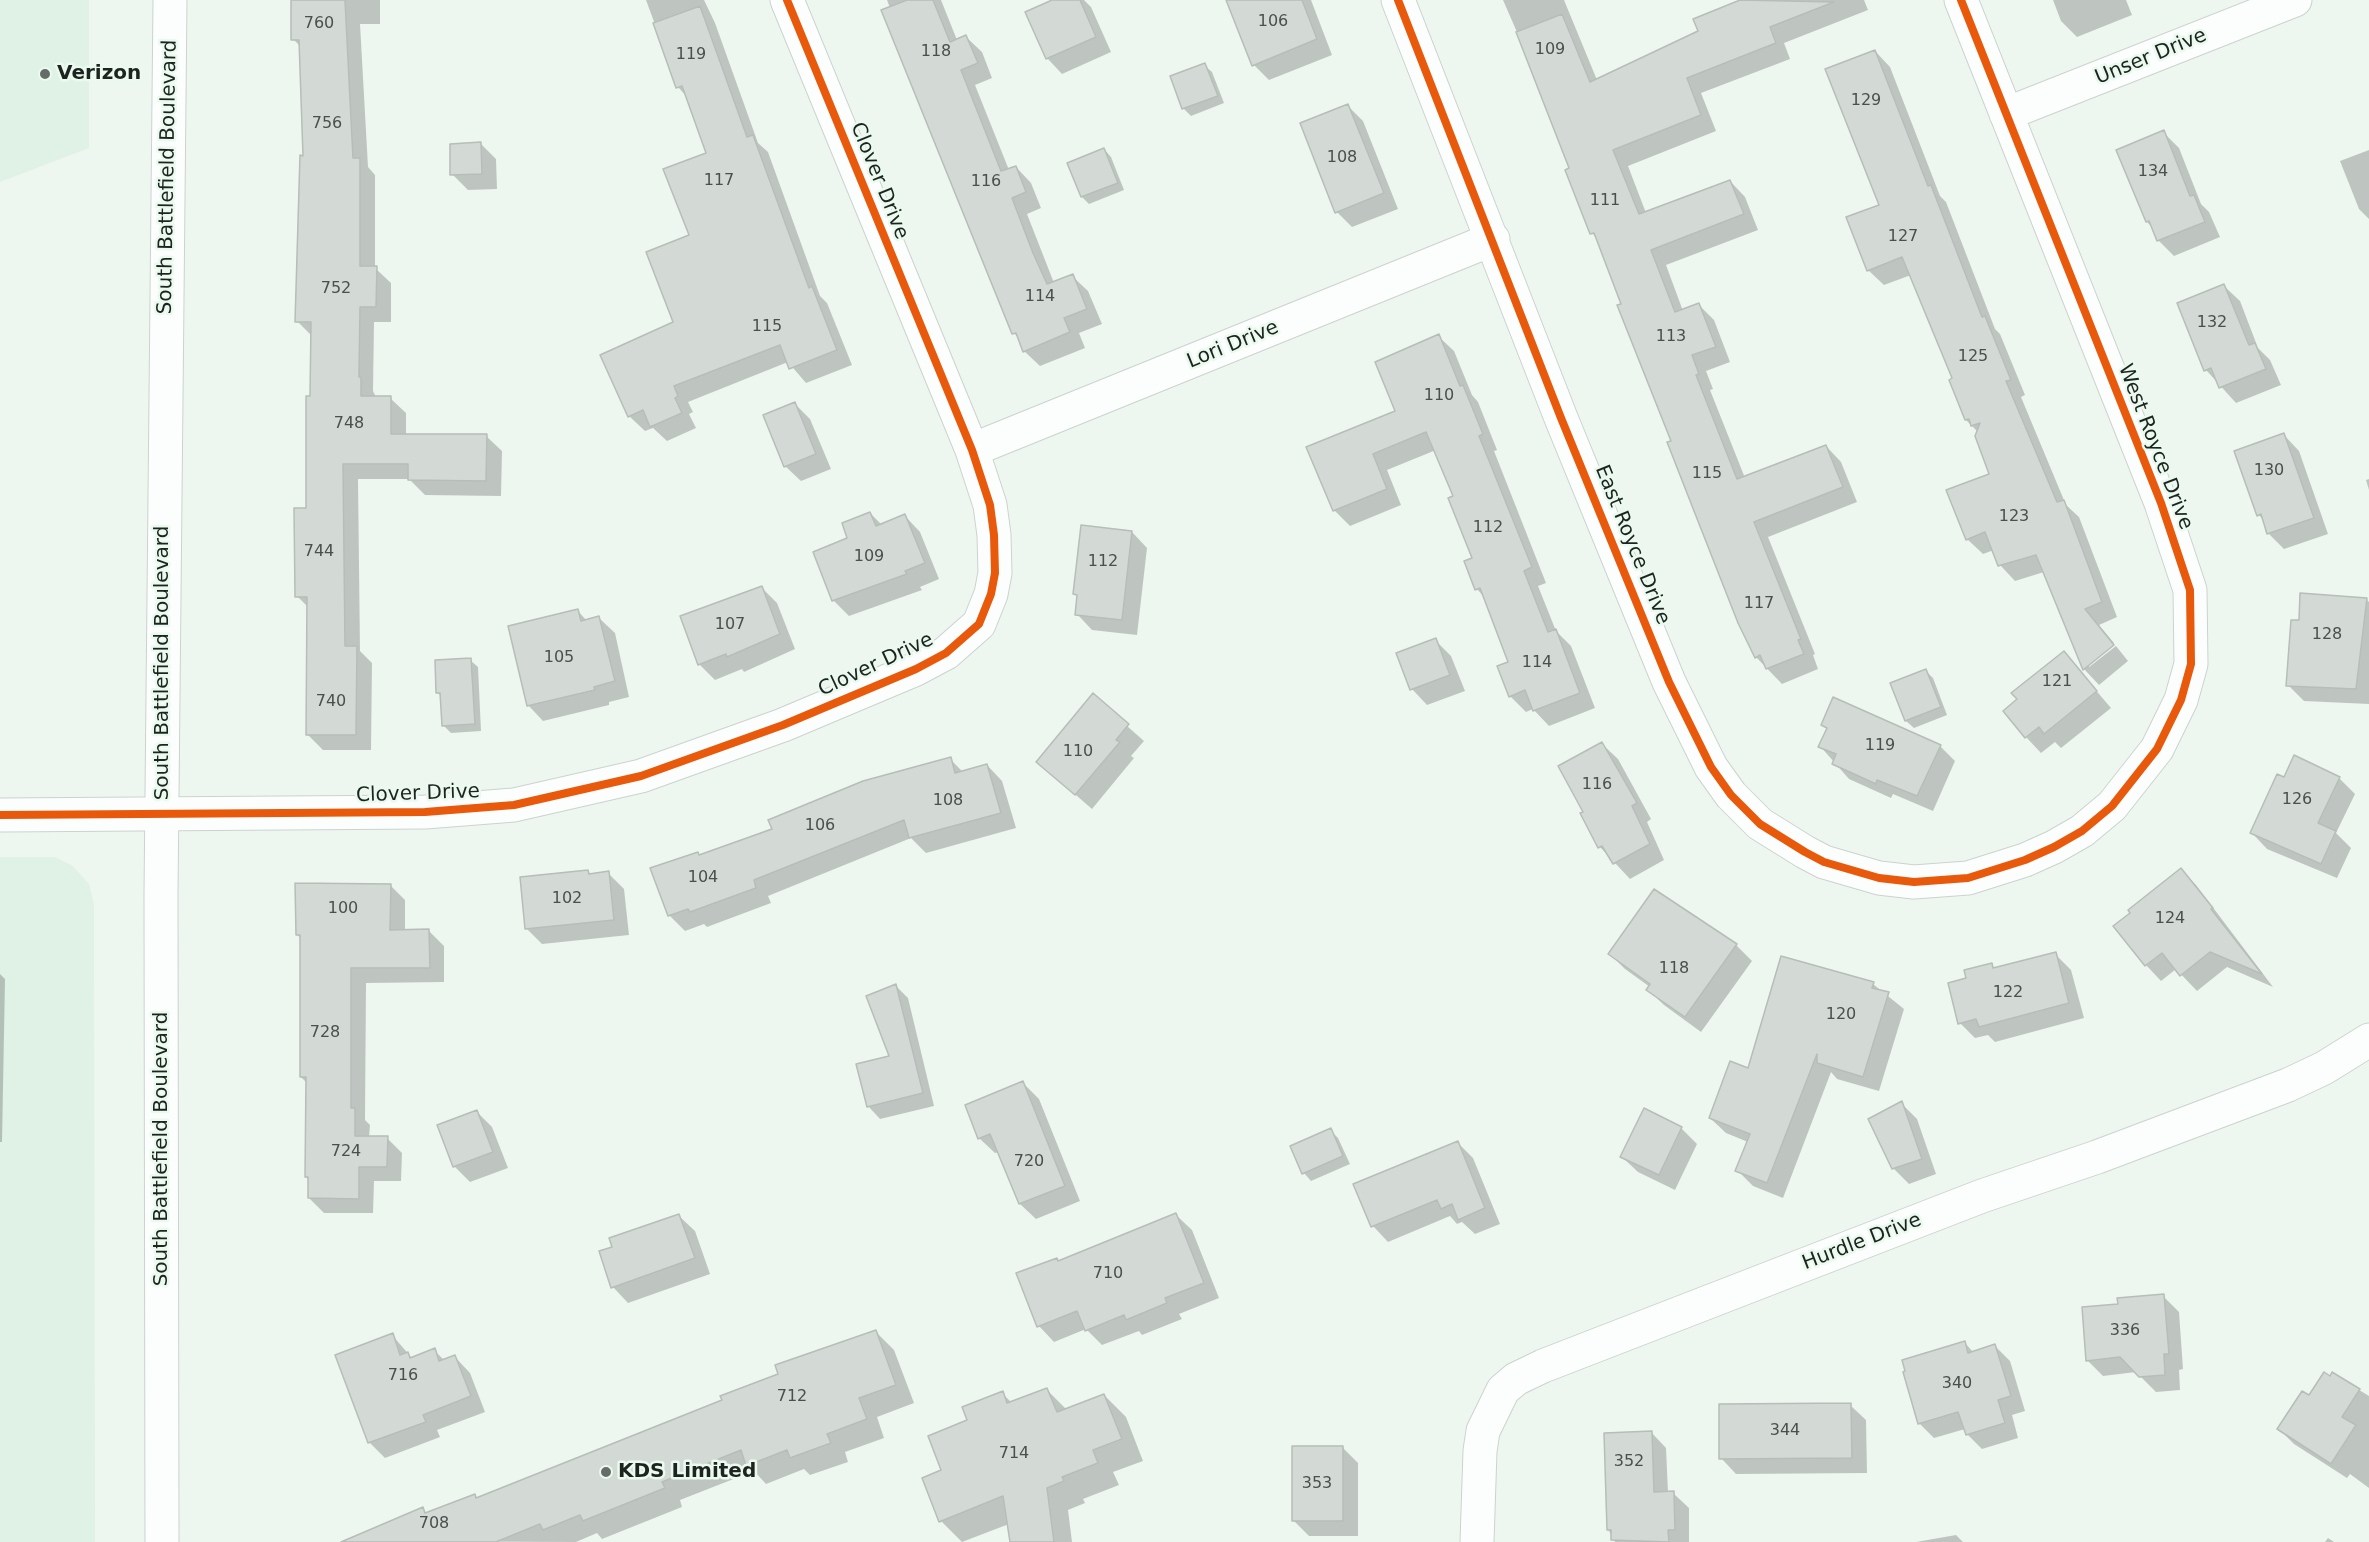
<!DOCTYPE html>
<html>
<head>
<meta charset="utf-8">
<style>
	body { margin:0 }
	canvas { display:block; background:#eef6f0 }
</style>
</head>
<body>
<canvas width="2369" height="1542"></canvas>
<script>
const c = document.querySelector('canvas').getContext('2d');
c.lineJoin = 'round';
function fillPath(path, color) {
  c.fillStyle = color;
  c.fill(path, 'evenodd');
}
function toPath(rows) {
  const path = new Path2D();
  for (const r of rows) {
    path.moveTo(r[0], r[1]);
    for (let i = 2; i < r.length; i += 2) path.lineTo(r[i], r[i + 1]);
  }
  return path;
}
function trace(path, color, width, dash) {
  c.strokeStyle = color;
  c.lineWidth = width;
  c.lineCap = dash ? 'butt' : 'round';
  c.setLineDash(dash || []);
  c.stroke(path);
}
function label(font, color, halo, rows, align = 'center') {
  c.font = font + ' "DejaVu Sans",sans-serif';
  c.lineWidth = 5;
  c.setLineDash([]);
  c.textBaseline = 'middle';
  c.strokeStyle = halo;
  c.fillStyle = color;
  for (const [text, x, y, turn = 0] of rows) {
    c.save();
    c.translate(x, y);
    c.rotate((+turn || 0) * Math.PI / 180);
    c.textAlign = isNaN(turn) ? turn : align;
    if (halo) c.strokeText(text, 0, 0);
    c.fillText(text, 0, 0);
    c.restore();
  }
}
const built = toPath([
	[0,0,89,0,89,148,0,182],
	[0,857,55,857,73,866,89,884,94,904,95,1542,0,1542]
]);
const shadow = toPath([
	[293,0,380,0,380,24,360,24,368,167,375,175,375,268,391,283,391,322,374,322,373,391,376,397,390,398,406,413,406,435,486,436,502,451,501,496,425,495,409,479,358,479,360,651,372,663,371,750,323,750,307,734,309,608,297,596,307,510,312,336,297,321,304,157,301,47,293,39],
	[646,0,704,0,715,23,758,143,768,152,820,296,827,303,852,365,806,383,788,362,688,402,693,412,689,414,696,428,667,441,653,428,645,431,629,416,675,323,708,154,687,97,678,87],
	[887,0,941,0,957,40,966,37,982,52,992,78,975,85,1009,170,1016,167,1031,183,1041,208,1027,214,1054,283,1072,276,1088,291,1102,324,1079,333,1085,348,1040,366,1024,351,1020,340,1014,333],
	[1056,0,1084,0,1091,7,1111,52,1062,74,1047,58],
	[1228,0,1311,0,1332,55,1269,80,1254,65],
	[1503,0,1564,0,1597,80,1700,32,1695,20,1744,0,1864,0,1868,10,1784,43,1790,59,1701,93,1716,131,1628,166,1646,213,1730,181,1745,197,1758,230,1666,265,1683,311,1699,305,1714,320,1730,362,1706,371,1713,389,1710,390,1745,478,1826,446,1841,462,1857,502,1768,537,1815,654,1813,655,1818,669,1782,684,1756,657,1598,240,1592,233,1533,69],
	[2053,0,2126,0,2132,15,2077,37,2061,21],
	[1875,51,1890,67,1940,196,1946,202,1995,329,2000,334,2025,395,2021,397,2066,505,2079,517,2117,617,2099,625,2114,643,2089,664,2089,667,2116,646,2128,661,2099,685,2084,669,2044,572,2015,581,2000,565,1994,550,1983,554,1967,539,1991,474,1978,432,1966,420,1954,379,1911,275,1884,285,1868,270,1881,206],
	[1204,65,1212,72,1224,103,1191,116,1183,108],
	[1348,106,1363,121,1398,209,1352,227,1337,212],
	[2163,132,2179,148,2201,204,2209,212,2220,237,2174,256,2158,240,2153,228,2147,222],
	[481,144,496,159,497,189,468,190,452,174],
	[1104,149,1111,157,1124,190,1089,204,1082,197],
	[2369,150,2369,219,2359,209,2340,161],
	[2224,286,2240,301,2258,348,2270,360,2281,385,2236,403,2206,370],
	[1438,336,1454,351,1472,395,1478,402,1497,450,1494,451,1546,583,1538,586,1556,631,1571,646,1595,708,1549,726,1533,709,1526,712,1510,696,1510,663,1484,597,1477,589,1474,559,1455,496,1436,450,1387,470,1401,505,1350,526,1334,510,1397,412],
	[795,404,810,419,831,469,801,481,785,466],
	[2284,435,2299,451,2328,534,2284,549,2269,534,2264,521,2259,515,2236,452],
	[2369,479,2369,490,2366,480],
	[870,513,882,525,905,516,920,532,939,579,920,587,922,590,849,616,833,600,849,539],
	[1132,532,1147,548,1137,635,1092,630,1077,614,1079,597,1075,594],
	[762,588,777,603,795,649,744,672,742,669,715,680,699,664],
	[2366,599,2369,602,2369,704,2304,701,2288,685],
	[578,611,587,621,599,618,615,633,629,697,609,702,609,705,543,721,528,705],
	[1435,640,1451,656,1465,691,1427,705,1412,689],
	[2064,653,2111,708,2061,748,2055,742,2041,753,2026,737],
	[470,660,478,667,481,731,451,733,443,725,442,697,437,692],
	[1926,671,1933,678,1947,715,1914,728,1906,721,1892,684],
	[1093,696,1144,741,1131,756,1134,758,1092,809,1038,762],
	[1822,725,1940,746,1955,761,1933,811,1893,794,1891,798,1849,779,1820,746,1828,730],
	[1602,744,1618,759,1651,819,1647,822,1664,860,1630,879,1600,847,1582,814,1585,812],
	[950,759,963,772,987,765,1002,781,1016,828,926,853,911,838,768,896,771,903,707,927,704,924,685,931,669,915,700,856],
	[2339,778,2355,794,2336,833,2351,848,2337,878,2267,849,2252,833,2284,779],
	[2181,870,2196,885,2273,987,2227,967,2197,991,2176,969,2161,981,2146,965],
	[588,872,591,875,608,873,624,889,629,935,542,944,526,928],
	[390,885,405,900,405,931,429,931,444,946,444,982,366,983,365,1120,370,1125,369,1138,387,1138,402,1153,401,1181,374,1181,373,1213,324,1213,309,1198,309,1180,306,1177,307,1083,301,1077,301,939,297,934],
	[1654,891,1736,945,1752,961,1701,1032,1664,1005,1648,990,1650,987,1625,969,1610,954],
	[2055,954,2071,970,2084,1018,1995,1042,1988,1035,1975,1038,1960,1023,1968,979,1991,965,1996,969],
	[0,974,5,979,2,1142,0,1142],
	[1873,984,1904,1009,1879,1091,1837,1079,1831,1072,1783,1198,1753,1186,1737,1170,1748,1142,1726,1133,1710,1118,1748,1070],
	[896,986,908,998,934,1106,880,1119,868,1106,891,1057],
	[1023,1083,1039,1099,1080,1201,1036,1219,1020,1204,999,1152,995,1153,979,1138],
	[1901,1103,1917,1119,1936,1174,1909,1184,1893,1168],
	[476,1111,492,1127,508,1168,470,1182,454,1166],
	[1681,1128,1697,1144,1675,1190,1638,1172,1622,1157],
	[1330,1130,1338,1138,1350,1164,1311,1181,1304,1173,1292,1147],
	[1457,1142,1473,1158,1500,1224,1475,1234,1462,1222,1457,1224,1450,1216,1388,1242,1373,1226],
	[1176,1215,1192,1230,1219,1298,1179,1314,1182,1319,1142,1335,1139,1331,1102,1345,1086,1329,1054,1342,1039,1326,1018,1274,1056,1259,1059,1262],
	[679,1216,695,1231,710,1274,628,1303,613,1287,614,1248],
	[2163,1296,2179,1312,2183,1369,2179,1370,2180,1390,2156,1392,2136,1372,2103,1376,2087,1360,2120,1305],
	[876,1332,894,1350,914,1403,877,1417,884,1438,845,1452,848,1462,810,1475,804,1469,766,1484,754,1471,680,1500,682,1507,602,1539,597,1533,576,1542,342,1541,423,1509,427,1514,474,1496,478,1499,724,1401],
	[392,1335,412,1358,434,1350,445,1361,455,1357,470,1373,485,1412,437,1430,440,1437,385,1458,370,1443,337,1356],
	[1965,1343,1974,1353,1995,1346,2010,1361,2025,1411,2012,1415,2018,1438,1982,1449,1967,1434,1965,1429,1934,1438,1919,1423,1907,1372],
	[2333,1374,2369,1396,2369,1488,2350,1474,2347,1478,2294,1444,2279,1429],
	[1047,1390,1067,1410,1104,1395,1126,1417,1143,1461,1113,1472,1119,1485,1083,1499,1085,1503,1068,1510,1072,1542,1011,1542,1009,1524,962,1542,941,1521,943,1471,969,1421,1002,1393,1012,1403],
	[1850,1405,1866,1420,1867,1473,1736,1474,1721,1458],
	[1651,1432,1666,1448,1668,1493,1673,1493,1689,1508,1689,1542,1615,1542,1608,1529],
	[1342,1447,1358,1463,1358,1536,1309,1536,1293,1520],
	[1956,1535,1963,1542,1916,1542],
	[2328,1538,2334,1542,2325,1542]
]);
const building = toPath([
	[291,0,345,0,353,158,360,158,360,266,377,266,376,307,360,307,359,377,361,377,361,396,391,396,391,434,487,434,486,481,408,480,408,464,343,464,345,646,357,646,356,735,306,735,307,597,295,597,294,508,306,508,306,396,310,396,311,322,295,322,300,155,303,156,299,40,291,40,291,0],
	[907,0,933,0,950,42,966,35,978,63,961,70,1001,171,1016,166,1026,192,1012,198,1033,253,1047,284,1073,274,1087,309,1064,318,1070,332,1023,352,1016,333,1012,334,881,10,907,0],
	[1052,0,1080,0,1096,37,1046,59,1025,12,1052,0],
	[1226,0,1302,0,1317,39,1252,66,1226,0],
	[1740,0,1834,2,1770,27,1776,43,1687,78,1701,115,1613,150,1639,214,1730,180,1744,214,1651,250,1675,312,1699,303,1716,347,1692,355,1699,374,1696,375,1737,479,1826,445,1843,487,1754,522,1801,639,1798,640,1804,654,1766,669,1760,655,1755,658,1738,623,1694,511,1667,442,1671,441,1617,305,1621,304,1594,233,1590,234,1565,170,1569,168,1516,32,1562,14,1590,82,1698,31,1693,19,1740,0],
	[700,6,747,137,753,135,809,288,812,286,837,350,789,369,780,345,674,386,678,396,675,398,682,413,650,427,643,410,628,417,600,355,673,322,646,252,689,235,663,169,706,153,682,86,676,88,653,23,700,6],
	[1875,50,1928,186,1931,185,1982,317,1985,316,2011,380,2006,381,2057,502,2064,500,2102,602,2085,609,2114,645,2083,670,2036,555,1998,566,1985,532,1966,540,1946,490,1989,474,1975,436,1980,423,1971,426,1969,419,1965,420,1949,380,1952,378,1902,257,1867,271,1846,217,1879,205,1825,69,1875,50],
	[1205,63,1218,96,1182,109,1170,76,1205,63],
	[1348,104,1384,193,1335,213,1300,123,1348,104],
	[2164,130,2190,196,2194,195,2205,222,2157,241,2149,221,2146,222,2116,150,2164,130],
	[481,142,482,174,450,175,450,144,481,142],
	[1104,148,1118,183,1081,197,1067,163,1104,148],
	[2224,284,2249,345,2255,343,2266,369,2219,388,2211,368,2204,371,2177,303,2224,284],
	[1439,334,1460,386,1463,385,1483,434,1479,436,1532,567,1524,571,1548,632,1556,629,1580,693,1533,711,1525,690,1509,697,1497,666,1508,662,1480,588,1475,590,1464,561,1472,558,1448,498,1453,496,1426,432,1373,454,1387,489,1333,511,1306,447,1395,411,1375,362,1439,334],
	[795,402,816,454,784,467,763,415,795,402],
	[2284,433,2314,518,2267,534,2261,514,2257,516,2234,451,2284,433],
	[870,512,876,526,905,514,925,563,905,571,907,574,832,601,813,552,847,538,842,523,870,512],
	[1081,525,1132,531,1122,620,1075,615,1077,595,1073,594,1081,525],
	[762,586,780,634,727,657,726,654,698,665,680,616,762,586],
	[2300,593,2367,598,2356,689,2286,686,2291,620,2299,620,2300,593],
	[578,609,581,621,599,616,615,681,594,687,595,690,527,706,508,626,578,609],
	[1436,638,1450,675,1410,690,1396,653,1436,638],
	[2064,651,2097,691,2044,734,2039,727,2025,738,2003,711,2017,699,2011,693,2064,651],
	[471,658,475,724,442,726,440,693,436,693,435,660,471,658],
	[1926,669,1941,707,1905,721,1890,683,1926,669],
	[1093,693,1129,724,1116,740,1120,742,1075,795,1036,762,1093,693],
	[1833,697,1941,745,1917,796,1877,780,1876,784,1832,764,1836,754,1818,747,1827,728,1821,725,1833,697],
	[1602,742,1637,803,1632,806,1650,844,1613,864,1602,846,1598,848,1580,813,1583,812,1558,766,1602,742],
	[2294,755,2340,777,2318,823,2336,831,2321,864,2250,833,2277,774,2284,777,2294,755],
	[951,757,955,773,987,764,1001,813,909,838,904,820,754,880,756,888,690,912,688,909,668,916,650,868,698,852,699,855,772,829,768,820,863,781,951,757],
	[2181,868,2213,908,2211,909,2262,974,2210,952,2180,976,2162,953,2145,966,2113,926,2130,913,2128,910,2181,868],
	[588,870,589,874,609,871,614,920,525,929,520,877,588,870],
	[295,883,391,884,390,930,429,929,430,968,351,968,351,1108,355,1108,355,1136,388,1136,387,1167,359,1167,359,1199,308,1198,308,1177,305,1177,306,1077,300,1077,300,935,296,935,295,883],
	[1654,889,1737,944,1685,1017,1646,990,1650,984,1608,954,1654,889],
	[2056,952,2069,1003,1979,1027,1976,1019,1958,1024,1948,983,1966,978,1964,970,1992,963,1993,968,2056,952],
	[1781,956,1874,982,1872,988,1889,992,1863,1077,1817,1063,1817,1054,1767,1183,1735,1171,1750,1134,1709,1118,1730,1061,1748,1068,1781,956],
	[896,984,923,1093,867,1107,856,1064,889,1056,866,996,896,984],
	[1023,1081,1065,1186,1019,1204,990,1134,978,1139,965,1105,1023,1081],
	[1902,1101,1922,1159,1892,1169,1868,1119,1902,1101],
	[1644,1108,1682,1127,1659,1175,1620,1157,1644,1108],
	[477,1110,493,1152,453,1167,437,1125,477,1110],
	[1331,1128,1343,1156,1302,1174,1290,1146,1331,1128],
	[1458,1141,1485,1208,1458,1220,1452,1204,1441,1209,1437,1200,1371,1227,1353,1184,1458,1141],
	[1176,1213,1204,1283,1165,1298,1167,1303,1126,1320,1124,1315,1085,1331,1077,1311,1037,1327,1016,1273,1057,1258,1058,1261,1176,1213],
	[679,1214,695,1258,611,1288,599,1251,612,1247,609,1238,679,1214],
	[2164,1294,2169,1354,2164,1354,2165,1375,2139,1377,2120,1357,2086,1361,2082,1307,2118,1304,2117,1298,2164,1294],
	[876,1330,896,1385,859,1398,867,1419,827,1434,831,1443,790,1458,787,1450,746,1466,741,1450,662,1482,665,1488,583,1521,580,1515,543,1530,540,1524,496,1542,341,1542,423,1507,425,1513,475,1494,476,1498,722,1400,720,1396,778,1374,775,1365,876,1330],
	[393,1333,400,1355,408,1352,410,1358,435,1348,439,1361,455,1355,471,1396,423,1415,426,1422,368,1443,335,1355,393,1333],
	[1965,1341,1968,1353,1995,1344,2011,1396,1998,1400,2005,1423,1966,1435,1958,1412,1918,1424,1903,1372,1905,1371,1902,1360,1965,1341],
	[2324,1372,2330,1376,2332,1372,2360,1389,2342,1417,2356,1425,2331,1464,2277,1429,2302,1391,2309,1395,2324,1372],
	[1047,1388,1057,1412,1104,1394,1122,1439,1093,1450,1098,1463,1062,1477,1064,1481,1047,1488,1054,1542,1010,1542,1003,1496,939,1522,922,1478,941,1470,928,1436,967,1420,962,1407,1003,1391,1007,1403,1047,1388],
	[1851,1403,1852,1458,1719,1459,1719,1404,1851,1403],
	[1652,1431,1654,1492,1674,1491,1675,1530,1668,1530,1669,1542,1611,1540,1611,1530,1607,1530,1604,1433,1652,1431],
	[1292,1446,1343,1446,1343,1521,1292,1521,1292,1446]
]);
const street = toPath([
	[1398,0,1561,418,1669,682,1711,767,1731,795,1760,824,1805,852,1824,862,1879,878,1914,882,1968,878,2025,860,2054,847,2082,831,2112,806,2157,749,2181,700,2191,664,2190,590,2161,503,1961,0],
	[2006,114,2295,0],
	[972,450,1493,239],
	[0,815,425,812,514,805,641,776,783,725,916,669,946,653,979,624,991,594,995,573,994,535,990,505,972,450,787,0],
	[1477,1542,1480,1451,1483,1431,1503,1390,1516,1379,1543,1366,1982,1196,2097,1157,2288,1085,2324,1068,2369,1040]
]);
const primary = toPath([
	[162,1542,161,895,170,0]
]);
const cycleway = toPath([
	[1398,0,1561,418,1669,682,1711,767,1731,795,1760,824,1805,852,1824,862,1879,878,1914,882,1968,878,2025,860,2054,847,2082,831,2112,806,2157,749,2181,700,2191,664,2190,590,2161,503,1961,0],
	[0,815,425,812,514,805,641,776,783,725,916,669,946,653,979,624,991,594,995,573,994,535,990,505,972,450,787,0]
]);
const markers = [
	[45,74,6,"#666d68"],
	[606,1472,6,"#666d68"]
];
const numberNames = [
	["106",1273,22],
	["760",319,24],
	["109",1550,50],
	["118",936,52],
	["119",691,55],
	["129",1866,101],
	["756",327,124],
	["108",1342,158],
	["134",2153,172],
	["117",719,181],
	["116",986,182],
	["111",1605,201],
	["127",1903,237],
	["752",336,289],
	["114",1040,297],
	["132",2212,323],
	["115",767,327],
	["113",1671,337],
	["125",1973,357],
	["110",1439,396],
	["748",349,424],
	["130",2269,471],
	["115",1707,474],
	["123",2014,517],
	["112",1488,528],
	["744",319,552],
	["109",869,557],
	["112",1103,562],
	["117",1759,604],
	["107",730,625],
	["128",2327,635],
	["105",559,658],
	["114",1537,663],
	["121",2057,682],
	["740",331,702],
	["119",1880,746],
	["110",1078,752],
	["116",1597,785],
	["126",2297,800],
	["108",948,801],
	["106",820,826],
	["104",703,878],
	["102",567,899],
	["100",343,909],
	["124",2170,919],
	["118",1674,969],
	["122",2008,993],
	["120",1841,1015],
	["728",325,1033],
	["724",346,1152],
	["720",1029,1162],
	["710",1108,1274],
	["336",2125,1331],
	["716",403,1376],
	["340",1957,1384],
	["712",792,1397],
	["344",1785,1431],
	["714",1014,1454],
	["352",1629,1462],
	["353",1317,1484],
	["708",434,1524]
];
const streetNames = [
	["Unser Drive",2151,57,-22],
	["South Battlefield Boulevard",168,177,-89],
	["Clover Drive",879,181,68],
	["Lori Drive",1233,345,-22],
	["West Royce Drive",2155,447,69],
	["East Royce Drive",1632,545,68],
	["South Battlefield Boulevard",163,663,-90],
	["Clover Drive",876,665,-25],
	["Clover Drive",418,794,-2],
	["South Battlefield Boulevard",162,1149,-90],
	["Hurdle Drive",1862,1242,-21]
];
const poiNames = [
	["Verizon",57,74],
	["KDS Limited",618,1472]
];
fillPath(built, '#e0f1e5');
fillPath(shadow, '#0003');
fillPath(building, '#d3d9d4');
trace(building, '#b7bdb8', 1.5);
trace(street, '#ccd3ce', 35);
trace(primary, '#ccd3ce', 35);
trace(street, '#fcfefd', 33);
trace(primary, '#fcfefd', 33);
trace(cycleway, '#e8590c', 8);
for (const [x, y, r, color] of markers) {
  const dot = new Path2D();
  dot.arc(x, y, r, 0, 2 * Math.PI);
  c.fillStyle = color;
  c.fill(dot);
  trace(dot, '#eafaef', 2);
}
label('16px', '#4a504c', null, numberNames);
label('20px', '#1d231f', '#eafaef', streetNames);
label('bold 20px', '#1d231f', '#eafaef', poiNames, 'left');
</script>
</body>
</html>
